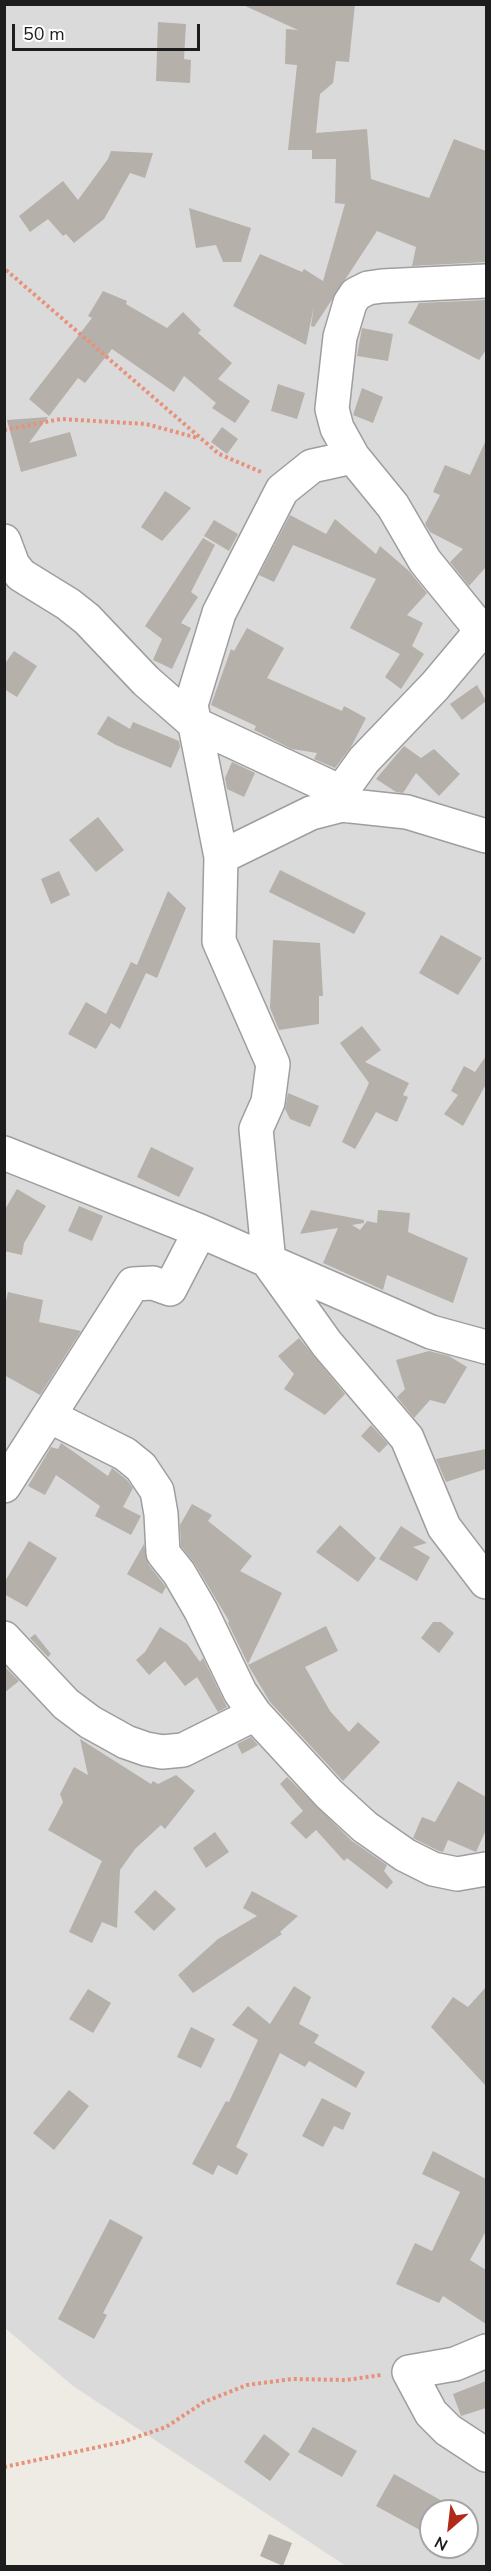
<!DOCTYPE html>
<html>
<head>
<meta charset="utf-8">
<style>
	body { margin:0 }
	#map { position:relative; width:491px; height:2571px; overflow:hidden; background:#edebe4; font-family:"Nunito Sans",sans-serif }
	canvas { display:block }
	.frame { position:absolute; inset:0; border:6px solid #1d1d1d; pointer-events:none }
	.north { position:absolute; left:419px; top:2499px; width:60px; height:60px; box-sizing:border-box; background:#fff; border:2px solid #a5a5a5; border-radius:50%; rotate:208deg; font-size:16px; font-weight:700; line-height:24px; text-align:center; color:#1d1d1d }
	.north::after { content:''; display:block; margin:auto; width:21px; height:27px; background:#b12919; clip-path:polygon(50% 0,100% 100%,50% 72%,0 100%) }
	.scale { position:absolute; left:12px; top:24px; width:188px; height:27px; box-sizing:border-box; border:3px solid #1d1d1d; border-top:0; padding-left:8px; font-size:18px; line-height:21px; white-space:nowrap; color:#1d1d1d; -webkit-text-stroke:4px #fff; paint-order:stroke }
</style>
</head>
<body>
<div id="map">
<canvas width="491" height="2571"></canvas>
<div class="frame"></div>
<div class="north">N</div>
<div class="scale">50 m</div>
</div>
<script>
const c = document.querySelector('canvas').getContext('2d');
c.lineJoin = 'round';
function fillPath(path, color) {
  c.fillStyle = color;
  c.fill(path, 'evenodd');
}
function toPath(rows) {
  const path = new Path2D();
  for (const r of rows) {
    path.moveTo(r[0], r[1]);
    for (let i = 2; i < r.length; i += 2) path.lineTo(r[i], r[i + 1]);
  }
  return path;
}
function trace(path, color, width, dash) {
  c.strokeStyle = color;
  c.lineWidth = width;
  c.lineCap = dash ? 'butt' : 'round';
  c.setLineDash(dash || []);
  c.stroke(path);
}
const residential = toPath([
	[4,5,486,5,486,2566,346,2566,73,2386,5,2328],
	[431,2511,467,2511,467,2547,431,2547]
]);
const building = toPath([
	[241,4,355,4,349,62,336,61,333,83,320,94,316,133,367,129,371,179,429,198,454,139,486,151,486,262,412,266,416,247,377,231,314,327,311,326,314,306,306,345,233,306,260,254,302,272,304,269,323,281,345,204,335,203,336,159,312,159,312,150,288,150,297,65,285,64,286,29,298,30],
	[158,22,186,24,184,59,191,60,190,83,156,81],
	[111,151,153,153,145,178,130,173,104,219,74,243,66,234,63,236,48,219,30,232,19,216,63,181,78,200,108,159],
	[189,208,251,228,241,262,223,262,216,245,196,248],
	[103,291,127,301,126,304,167,328,183,312,201,330,198,333,232,363,218,379,250,401,235,423,212,408,216,403,184,376,174,392,112,349,85,383,78,378,49,416,29,399,92,318,88,316],
	[486,300,486,350,479,360,408,323,419,303],
	[362,328,393,334,388,361,357,356],
	[278,384,305,393,297,419,271,411],
	[362,388,383,397,373,423,353,415],
	[48,417,29,443,70,432,77,456,21,472,7,420],
	[222,427,238,439,227,454,211,442],
	[486,440,486,567,469,586,450,562,463,549,430,532,425,524,440,495,433,492,445,465,470,475],
	[165,491,191,508,162,541,141,527],
	[290,515,326,534,335,519,376,554,380,546,409,571,427,593,407,615,423,623,412,646,424,654,401,689,385,677,400,654,350,628,376,579,293,545,274,582,259,575],
	[214,520,238,534,229,551,204,536],
	[203,538,215,545,191,592,198,597,181,623,191,628,172,669,153,660,162,639,145,626],
	[247,628,284,648,267,678,342,711,344,706,366,718,351,747,335,768,314,759,317,753,292,749,254,730,256,726,211,705,231,649,234,651],
	[14,651,37,666,17,697,4,689,4,665],
	[477,685,486,701,462,720,450,704],
	[108,716,130,729,133,722,179,741,180,747,171,768,116,745,97,734],
	[404,746,421,758,434,749,460,774,439,796,416,773,403,793,396,792,376,779],
	[232,762,255,773,244,797,227,789,225,778],
	[98,817,124,850,96,872,69,840],
	[280,870,366,913,354,934,269,892],
	[59,871,70,895,51,904,41,879],
	[168,891,186,908,157,978,146,973,120,1029,111,1023,96,1049,68,1034,86,1002,106,1014,131,962,137,965],
	[441,935,482,958,458,995,419,973],
	[273,940,320,943,323,996,319,996,319,1024,279,1030,270,1008],
	[362,1026,381,1050,365,1062,409,1083,403,1095,408,1097,397,1122,376,1112,355,1149,342,1142,369,1083,340,1043],
	[486,1056,486,1084,463,1126,444,1114,458,1095,451,1091,464,1066,475,1072],
	[288,1093,319,1106,310,1127,290,1119,285,1109],
	[151,1147,194,1168,179,1197,137,1177],
	[17,1189,46,1206,24,1243,22,1255,4,1251,4,1211],
	[79,1206,103,1216,92,1241,68,1231],
	[311,1210,364,1220,364,1223,352,1225,360,1230,367,1221,377,1223,378,1210,410,1213,408,1232,468,1258,453,1303,387,1275,383,1290,323,1263,338,1228,300,1234],
	[8,1292,43,1300,39,1322,81,1331,40,1395,4,1375,4,1309],
	[299,1338,345,1394,325,1415,284,1389,294,1374,278,1356],
	[429,1351,449,1356,467,1367,445,1404,430,1400,414,1418,397,1397,405,1389,396,1360],
	[371,1425,388,1444,379,1453,361,1436],
	[61,1443,108,1476,112,1468,127,1480,133,1488,123,1507,141,1516,131,1535,95,1516,100,1506,56,1475,45,1495,28,1486,51,1447,58,1449],
	[486,1449,486,1469,446,1482,436,1459],
	[192,1504,212,1515,208,1521,252,1556,240,1571,282,1593,248,1664,228,1623,229,1621,195,1564,181,1546,180,1525],
	[340,1525,376,1558,358,1582,316,1552],
	[401,1526,427,1543,413,1547,430,1557,417,1581,379,1559],
	[29,1541,57,1558,27,1607,4,1594,4,1583],
	[144,1544,148,1564,166,1587,162,1594,127,1574],
	[433,1622,441,1622,454,1633,439,1653,421,1638],
	[326,1626,338,1651,305,1667,330,1711,349,1732,358,1722,380,1742,343,1781,270,1702,248,1665],
	[160,1627,187,1644,200,1662,203,1658,227,1707,218,1712,197,1677,185,1686,165,1661,149,1675,136,1660,145,1652],
	[35,1634,51,1654,48,1657,30,1638],
	[4,1666,19,1681,4,1693],
	[251,1737,258,1745,242,1754,237,1744],
	[80,1739,151,1784,153,1781,158,1784,176,1775,195,1791,165,1829,161,1825,135,1849,120,1870,117,1928,102,1922,92,1943,69,1932,102,1861,48,1830,63,1802,60,1794,74,1767,88,1775],
	[287,1777,352,1841,387,1865,384,1871,393,1882,387,1889,347,1858,344,1861,316,1830,306,1839,290,1823,303,1811,280,1784],
	[458,1781,486,1797,486,1830,476,1852,448,1840,443,1852,439,1851,413,1838,422,1817,435,1822],
	[215,1832,229,1852,206,1868,193,1848],
	[155,1890,176,1909,154,1931,134,1912],
	[252,1891,298,1916,280,1932,282,1934,193,1993,178,1975,218,1939,257,1916,243,1908],
	[294,1986,311,1997,299,2024,319,2035,314,2043,365,2072,356,2088,309,2061,305,2067,280,2053,236,2147,248,2154,237,2175,218,2165,213,2175,192,2164,226,2101,229,2102,258,2040,232,2025,248,2006,270,2024],
	[486,1987,486,2086,431,2027,453,1997,468,2007],
	[88,1989,111,2003,93,2033,69,2019],
	[191,2027,215,2039,201,2068,177,2057],
	[69,2090,89,2106,54,2150,33,2133],
	[322,2098,351,2113,343,2130,334,2126,323,2147,302,2136],
	[433,2151,486,2179,486,2231,470,2260,486,2270,486,2324,443,2296,439,2303,396,2284,415,2243,432,2251,460,2192,422,2174],
	[110,2219,143,2237,103,2313,107,2315,94,2339,58,2319],
	[486,2381,486,2408,461,2416,453,2394],
	[313,2427,357,2451,342,2477,298,2452],
	[264,2434,290,2454,270,2481,244,2462],
	[394,2474,460,2511,431,2511,431,2536,376,2506],
	[269,2534,292,2543,283,2566,260,2556]
]);
const path = toPath([
	[6,270,219,454,261,472],
	[4,430,61,419,146,424,198,438],
	[4,2467,122,2442,166,2427,204,2402,247,2385,292,2379,346,2380,381,2375]
]);
const minor = toPath([
	[486,281,382,286,368,288,356,294,350,303,340,337,332,409,337,428,353,457,393,506,425,561,486,636],
	[4,541,13,565,21,575,68,604,87,619,146,681,195,724,341,792],
	[349,806,341,792,364,760,435,686,482,630],
	[486,836,407,812,342,805,311,813,221,857,219,941,273,1064,268,1102,256,1129,269,1263,327,1344,407,1438,444,1527,486,1582],
	[221,857,191,705,219,613,282,490,312,466,353,457],
	[4,1153,200,1231,170,1289,153,1283,133,1284,4,1486],
	[200,1231,431,1332,486,1347],
	[49,1416,125,1454,141,1467,157,1491,161,1514,163,1553,179,1573,201,1611,240,1692,255,1714,329,1794,365,1827,405,1855,433,1869,457,1874,486,1869],
	[4,1638,66,1704,90,1722,126,1742,146,1749,162,1752,183,1750,255,1714],
	[486,2351,455,2364,409,2372,431,2413,448,2430,486,2455]
]);
fillPath(residential, '#dbdada');
fillPath(building, '#b5b0aa');
trace(minor, '#9e9e9e', 36);
trace(path, '#e8917a', 4, [3, 3]);
trace(minor, '#fff', 33);
</script>
</body>
</html>
